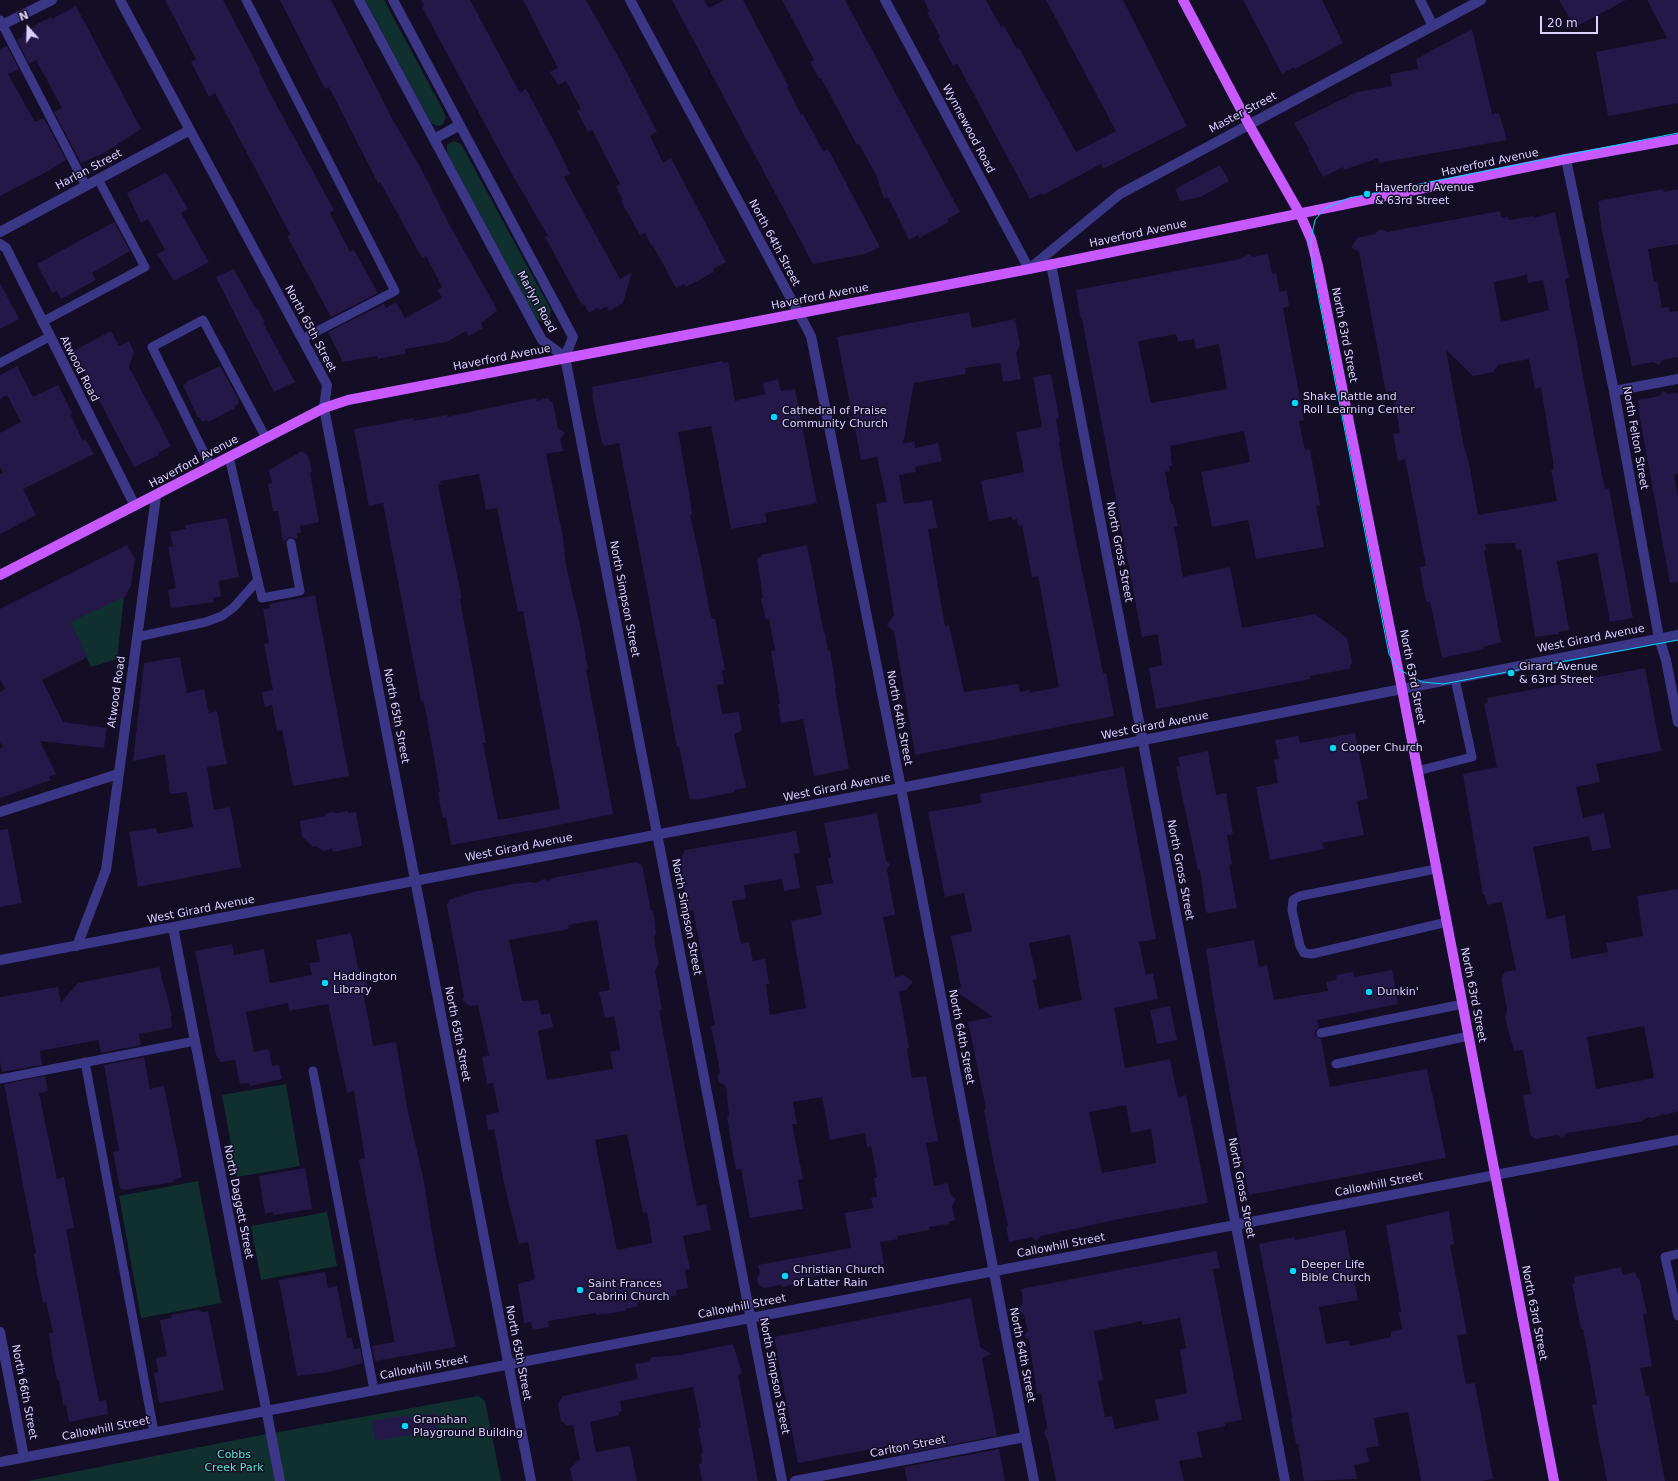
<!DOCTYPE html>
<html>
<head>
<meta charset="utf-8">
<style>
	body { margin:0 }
	#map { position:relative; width:1678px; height:1481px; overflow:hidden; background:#130d26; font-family:"DejaVu Sans",sans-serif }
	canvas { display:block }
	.north { position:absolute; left:8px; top:8px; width:40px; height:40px; -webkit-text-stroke:3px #130d26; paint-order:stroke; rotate:340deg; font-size:11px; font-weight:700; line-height:16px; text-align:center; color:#d9d2ff }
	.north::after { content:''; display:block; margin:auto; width:14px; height:18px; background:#d9d2ff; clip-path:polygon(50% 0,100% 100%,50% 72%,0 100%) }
	.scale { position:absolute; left:1540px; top:16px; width:58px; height:18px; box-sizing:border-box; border:2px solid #d9d2ff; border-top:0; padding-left:5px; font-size:12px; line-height:14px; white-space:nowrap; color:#d9d2ff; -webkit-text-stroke:3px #130d26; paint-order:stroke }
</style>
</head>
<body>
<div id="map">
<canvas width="1678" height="1481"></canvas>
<div class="north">N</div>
<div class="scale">20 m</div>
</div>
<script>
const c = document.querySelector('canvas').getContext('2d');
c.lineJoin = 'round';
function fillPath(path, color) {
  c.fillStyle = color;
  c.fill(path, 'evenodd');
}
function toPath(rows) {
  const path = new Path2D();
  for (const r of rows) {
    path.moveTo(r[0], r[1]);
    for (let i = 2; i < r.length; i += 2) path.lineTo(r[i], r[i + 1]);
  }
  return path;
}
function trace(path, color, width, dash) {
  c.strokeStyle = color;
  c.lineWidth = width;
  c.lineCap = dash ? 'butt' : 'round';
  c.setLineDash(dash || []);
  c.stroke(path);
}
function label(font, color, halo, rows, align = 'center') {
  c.font = font + ' "DejaVu Sans",sans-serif';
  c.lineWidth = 3;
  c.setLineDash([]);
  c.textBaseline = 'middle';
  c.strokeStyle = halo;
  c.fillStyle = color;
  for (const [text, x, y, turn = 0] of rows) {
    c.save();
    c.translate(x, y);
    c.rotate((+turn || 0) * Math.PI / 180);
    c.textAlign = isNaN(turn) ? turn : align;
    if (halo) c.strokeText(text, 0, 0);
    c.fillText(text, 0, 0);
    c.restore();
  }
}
const green = toPath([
	[365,0,384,0,445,114,446,118,442,125,438,126,431,123],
	[454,141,461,144,551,310,550,318,547,321,543,322,536,319,447,153,447,145],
	[124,596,117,659,91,667,70,622],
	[286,1084,300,1166,237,1177,222,1095],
	[198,1181,221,1303,141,1318,119,1196],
	[327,1212,337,1266,261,1280,251,1226],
	[478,1396,485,1401,501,1481,28,1481,251,1437]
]);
const building = toPath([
	[165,0,223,0,260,70,259,71,270,93,334,210,330,213,350,252,354,250,378,293,331,317,287,236,290,234,215,93,209,97,191,62,196,59],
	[280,0,331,0,393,120,423,172,450,226,493,302,497,311,481,323,483,328,469,336,466,331,447,342,405,349,405,354,377,359,377,356,343,362,328,332,384,304,386,308,396,302,405,318,442,298,438,290,442,287,426,256,422,258,380,182,378,183,329,87,325,89],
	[421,0,470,0,520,93,526,89,556,145,570,174,564,177,620,279,632,272,623,303,609,311,607,306,600,310,597,308,589,313,584,304,582,305,545,237,548,236,508,167,422,7,424,5],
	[523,0,586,0,624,67,657,132,650,136,663,163,671,158,726,262,713,269,714,272,686,287,684,284,676,288,652,244,651,245,645,233,640,235,621,201,623,200,616,187,620,184,592,130,588,132,577,111,581,109,566,81,558,85,550,72,558,68],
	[672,0,704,0,709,8,724,0,743,0,789,87,787,87,801,115,803,114,823,151,828,149,880,247,865,254,813,264],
	[782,0,845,0,960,212,947,219,949,222,919,238,918,235,909,240,889,199,887,197,884,199,876,175,859,144,857,145,821,78,819,79,810,62,814,60],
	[924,0,986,0,1001,27,1004,26,1017,49,1019,48,1076,152,1116,131,1046,0,1123,0,1187,126,1103,169,1101,164,1043,195,1042,193,1030,199,957,63,953,66,938,38,940,37,927,12,929,11],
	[1243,0,1322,0,1343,43,1295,69,1294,67,1282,74],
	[1559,0,1626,0,1575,27],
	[1647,0,1678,0,1678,103,1608,116,1596,52,1667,38],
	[76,6,141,129,104,153,81,163,54,112,62,108,36,60,29,64,17,40,24,36,22,34,39,23,51,17,52,19],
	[1472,29,1492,114,1499,113,1507,140,1379,163,1378,158,1344,170,1343,167,1323,177,1308,150,1309,149,1294,123,1357,92,1392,86,1390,74,1418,69,1416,59],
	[7,46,19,69,8,74,35,122,44,118,66,160,50,170,0,196,0,49],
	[1220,165,1229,181,1201,197,1180,201,1175,189],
	[166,172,188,209,181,213,209,262,174,281,157,254,165,250,148,219,141,223,127,193],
	[1663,189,1664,192,1678,189,1678,244,1648,249,1654,282,1657,281,1662,308,1669,307,1670,312,1678,311,1678,357,1662,360,1659,365,1653,362,1632,366,1602,232,1598,201],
	[1500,211,1501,218,1508,217,1509,220,1534,216,1534,218,1555,212,1569,278,1565,279,1596,445,1605,489,1609,488,1633,618,1610,622,1597,553,1557,561,1569,630,1558,632,1559,634,1535,637,1521,549,1516,550,1515,543,1485,544,1486,550,1484,551,1501,642,1483,647,1484,649,1442,658,1430,602,1426,602,1420,567,1426,566,1405,459,1398,461,1393,434,1400,433,1392,391,1386,392,1359,252,1351,247,1357,238,1375,234,1380,229,1387,232],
	[1527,275,1528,283,1543,280,1549,310,1501,322,1494,282],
	[1446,350,1473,376,1494,372,1498,365,1529,359,1535,389,1541,387,1553,461,1553,470,1551,470,1557,501,1478,515,1469,463,1464,447],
	[114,222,130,251,92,273,96,280,61,299,57,291,52,293,37,264],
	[1249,254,1253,257,1268,254,1272,274,1276,273,1280,292,1287,291,1289,306,1283,308,1304,420,1299,421,1305,450,1310,449,1320,505,1316,506,1324,547,1256,559,1248,520,1212,527,1201,472,1250,462,1244,431,1170,446,1172,466,1169,466,1170,471,1165,472,1171,504,1173,504,1178,526,1174,527,1183,577,1230,567,1242,628,1315,614,1347,638,1352,662,1349,669,1310,676,1311,679,1156,709,1149,668,1162,665,1158,634,1142,637,1082,319,1080,316,1076,290,1240,259],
	[1176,334,1178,342,1194,339,1196,349,1219,344,1227,389,1151,403,1138,341],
	[234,269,256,309,257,308,265,322,263,323,295,382,274,392,216,277],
	[0,283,19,319,0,329],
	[969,312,972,328,1015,319,1020,345,1016,354,1021,379,1003,382,1000,363,965,368,966,374,914,383,903,444,914,441,915,448,938,443,942,461,915,467,916,472,899,475,904,504,932,500,937,528,928,529,945,626,949,625,964,692,1018,684,1020,692,1029,690,1029,693,1059,687,1038,576,1032,577,1022,525,1018,526,1017,519,1012,520,1012,517,989,521,981,481,1024,472,1016,432,1042,427,1033,377,1051,374,1059,418,1056,419,1060,442,1059,443,1075,536,1103,673,1106,673,1114,716,915,755,894,632,887,625,894,615,876,504,887,502,877,457,861,460,837,337],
	[111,331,119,346,129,341,134,352,129,367,171,446,158,453,159,455,134,467,73,351],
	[723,361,723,363,728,362,735,401,765,394,763,383,778,379,781,391,795,389,817,503,765,513,767,522,731,529,711,426,678,432,690,498,692,515,690,515,701,563,709,609,712,619,715,619,725,670,722,671,724,684,717,685,722,714,739,712,742,731,734,734,746,788,734,790,735,792,695,800,695,799,690,800,679,747,677,747,619,443,604,446,603,443,602,444,592,396,593,395,592,387],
	[17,366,33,397,58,385,72,413,70,414,83,441,86,440,94,454,23,489,36,515,0,534,0,474,3,473,0,467,0,433,21,422,7,395,0,399,0,375],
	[220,366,238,398,239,403,234,406,235,408,208,422,207,420,202,422,199,417,198,418,183,385,187,383,186,382],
	[1663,391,1669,394,1678,393,1678,474,1674,475,1678,496,1678,582,1670,583,1638,408,1640,408,1638,400,1660,396],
	[536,398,537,401,547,398,553,403,558,429,565,433,560,439,563,451,546,454,563,538,566,565,581,630,588,669,586,669,613,814,539,829,451,845,446,817,443,818,440,805,438,792,440,792,426,713,423,700,421,701,383,503,369,506,354,429,413,418,414,421,447,415,447,417],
	[479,474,486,510,497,508,518,612,523,611,560,809,498,820,483,743,486,743,460,599,462,599,438,485,441,484,440,481],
	[302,451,309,457,312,472,310,473,319,522,300,526,301,533,297,533,298,539,290,537,283,542,278,511,273,511,268,484,272,483,269,470],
	[227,518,239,577,219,581,221,596,213,598,214,602,171,608,168,590,176,588,168,547,173,546,170,532,186,529,185,525],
	[127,545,135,559,131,586,127,592,126,596,70,622,88,657,42,680,63,722,107,728,104,748,40,741,56,774,49,777,51,780,0,798,0,748,3,747,0,742,0,692,5,689,0,679,0,609],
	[807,545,824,633,825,633,828,651,830,650,836,689,835,689,849,769,814,776,803,719,781,723,778,704,780,704,771,651,775,650,769,619,766,619,761,599,763,598,757,558,761,557,761,555],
	[315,595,349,776,293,786,282,730,277,731,272,705,265,707,262,692,273,690,264,644,269,643,263,609,270,608,269,604],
	[180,657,187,693,204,689,209,713,217,711,227,764,207,767,210,788,214,810,230,807,241,867,138,887,129,832,156,828,157,834,193,827,187,792,170,794,165,754,133,761,144,663],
	[1645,668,1661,751,1596,764,1600,782,1576,787,1583,818,1604,813,1611,848,1592,851,1589,836,1533,847,1547,919,1565,915,1571,959,1608,952,1606,943,1643,936,1637,896,1678,889,1678,1111,1666,1115,1663,1114,1653,1118,1649,1117,1639,1122,1567,1133,1562,1138,1557,1135,1536,1139,1530,1135,1523,1095,1531,1094,1523,1050,1514,1051,1505,1018,1507,1010,1501,978,1505,972,1516,970,1510,941,1502,902,1487,905,1485,895,1483,895,1463,774,1497,767,1484,704,1488,703,1487,698],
	[1644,1026,1654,1078,1596,1089,1587,1037],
	[1355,733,1368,799,1357,801,1364,835,1322,843,1324,849,1270,860,1256,787,1278,783,1274,760,1279,759,1275,740,1298,736,1300,743],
	[1208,751,1216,795,1226,793,1233,834,1227,835,1232,864,1229,865,1237,908,1208,913,1206,912,1200,870,1198,870,1176,767,1180,766,1178,757],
	[1124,767,1156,939,1139,942,1146,975,1153,973,1158,999,1114,1008,1125,1068,1170,1059,1178,1097,1186,1095,1208,1203,1124,1218,1041,1236,1037,1241,1032,1237,1009,1242,1006,1226,1008,1226,993,1160,984,1110,986,1109,968,1022,993,1017,957,992,961,987,951,936,972,931,964,893,945,897,928,812,981,803,980,794],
	[1070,935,1082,1000,1039,1009,1033,980,1037,979,1029,943],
	[1126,1105,1131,1133,1151,1129,1156,1163,1102,1173,1089,1112],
	[348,811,348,813,356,812,362,846,333,852,332,849,323,851,316,846,313,847,302,836,300,821,325,816,327,813,333,812,336,813],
	[877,813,886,861,890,864,887,870,895,915,883,917,895,977,904,975,913,982,906,990,899,991,909,1048,907,1049,912,1078,926,1076,938,1141,926,1143,934,1186,948,1183,950,1194,956,1199,952,1206,955,1220,948,1222,949,1224,929,1227,929,1230,897,1236,898,1239,880,1242,884,1264,805,1278,806,1280,783,1287,781,1285,764,1288,758,1284,757,1278,760,1274,758,1265,851,1248,845,1213,873,1208,871,1198,877,1197,874,1178,877,1177,871,1146,867,1147,865,1133,830,1140,822,1097,793,1102,797,1124,792,1124,803,1179,798,1180,803,1209,750,1218,741,1169,736,1170,732,1148,727,1116,729,1116,726,1086,719,1082,717,1075,720,1072,711,1026,715,1025,693,910,687,911,681,858,685,850,796,831,800,853,794,854,800,888,784,891,782,879,744,885,746,899,732,901,741,944,749,942,753,961,765,959,769,984,766,984,770,1015,806,1008,791,921,822,915,816,886,833,883,828,858,831,857,824,823],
	[8,829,22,903,0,907,0,830],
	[636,862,642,865,651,911,653,910,656,933,654,938,659,964,655,971,662,1010,659,1010,691,1179,697,1206,706,1204,711,1230,683,1236,690,1269,685,1270,688,1288,676,1290,677,1295,637,1303,638,1306,625,1309,626,1311,596,1315,596,1313,548,1321,549,1327,533,1330,531,1322,524,1323,518,1284,535,1279,528,1242,519,1244,505,1188,494,1129,488,1130,486,1115,499,1112,493,1083,487,1084,482,1057,489,1055,478,1005,470,1006,462,1000,464,997,447,906,449,900,473,892,513,884,531,882,536,883,544,879,549,881,553,878],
	[597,920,610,990,599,992,605,1018,614,1016,620,1050,610,1052,613,1069,547,1080,538,1031,553,1027,550,1013,541,1015,538,1000,522,1001,509,940,569,929,568,925],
	[627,1134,643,1213,647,1212,652,1243,617,1250,595,1140],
	[351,933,358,967,366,978,367,986,364,996,373,1046,396,1042,408,1112,424,1182,435,1252,456,1347,375,1361,372,1346,394,1342,392,1328,359,1160,365,1158,354,1091,347,1093,328,1004,289,1011,288,1003,246,1012,254,1052,269,1049,272,1066,279,1065,282,1079,250,1086,249,1083,240,1084,235,1060,220,1062,219,1058,217,1058,195,951,232,944,234,955,264,949,270,983,312,975,309,963,320,962,316,940],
	[1254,940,1259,967,1267,965,1274,1000,1328,991,1326,982,1337,980,1336,975,1353,972,1354,977,1392,970,1398,1004,1317,1020,1319,1028,1315,1031,1315,1035,1321,1039,1330,1087,1427,1069,1446,1158,1249,1195,1215,1011,1206,949],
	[159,967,172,1016,171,1016,172,1026,170,1028,139,1034,141,1045,101,1053,98,1040,40,1051,42,1065,2,1072,0,1061,0,997,58,987,61,1002,78,983],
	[1170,1006,1177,1040,1157,1044,1150,1010],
	[144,1057,150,1089,164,1086,182,1177,173,1180,174,1182,123,1190,123,1188,120,1189,113,1152,119,1151,104,1065],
	[45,1076,48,1091,39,1093,57,1179,64,1177,67,1191,74,1228,66,1229,77,1288,99,1401,106,1400,108,1414,69,1422,66,1405,63,1405,59,1380,57,1380,52,1356,49,1333,53,1333,46,1302,43,1303,37,1274,34,1254,36,1253,4,1084],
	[305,1168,312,1209,273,1215,273,1212,265,1213,259,1176],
	[1449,1211,1454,1244,1450,1245,1467,1334,1457,1335,1461,1357,1466,1384,1475,1383,1493,1479,1481,1481,1421,1481,1408,1412,1374,1418,1379,1446,1366,1448,1369,1462,1354,1465,1357,1479,1304,1481,1298,1444,1296,1444,1291,1418,1292,1417,1259,1244,1294,1237,1295,1240,1345,1230,1358,1300,1319,1307,1326,1344,1349,1340,1350,1346,1391,1337,1391,1332,1402,1329,1399,1312,1401,1312,1386,1225],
	[1216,1251,1220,1268,1213,1269,1242,1420,1225,1423,1225,1426,1197,1432,1202,1457,1179,1461,1184,1481,1056,1481,1048,1442,1044,1433,1047,1427,1041,1394,1037,1394,1029,1340,1024,1336,1028,1331,1024,1315,1019,1310,1023,1302,1021,1289],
	[1180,1318,1186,1348,1180,1350,1187,1393,1155,1400,1159,1420,1115,1429,1112,1416,1105,1417,1098,1381,1103,1380,1094,1331,1142,1321,1143,1325],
	[1621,1267,1623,1275,1635,1272,1637,1278,1639,1278,1647,1314,1643,1314,1652,1366,1640,1368,1646,1396,1649,1396,1665,1481,1607,1481,1592,1405,1597,1404,1583,1329,1581,1329,1572,1284,1575,1283,1574,1277],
	[325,1272,328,1288,337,1286,347,1338,352,1338,354,1349,360,1348,363,1363,330,1372,297,1376,279,1280],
	[971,1298,980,1347,991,1354,982,1358,997,1436,901,1454,899,1444,798,1463,774,1337],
	[198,1310,203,1312,208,1311,224,1390,159,1403,154,1373,158,1372,156,1358,167,1356,160,1320,172,1318,171,1315],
	[733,1344,742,1373,738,1375,758,1481,702,1481,699,1464,702,1463,701,1454,703,1453,698,1428,701,1427,693,1387,620,1401,622,1411,619,1412,619,1415,590,1422,596,1452,630,1446,637,1481,573,1481,570,1469,577,1461,580,1460,573,1425,568,1426,561,1421,558,1403,563,1396,638,1379,635,1364,648,1362,652,1357,684,1355,683,1354],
	[435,1413,438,1430,375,1441,372,1421,408,1415,408,1418],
	[999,1449,1005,1481,907,1481,904,1467]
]);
const service = toPath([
	[246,0,395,291,302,339],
	[0,20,86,186],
	[42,322,145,267,98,179],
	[0,363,49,337],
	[229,457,262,598,300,591,291,543],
	[211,467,152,347,203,320,266,438],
	[137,637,206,622,222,616,234,607,258,580],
	[1417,771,1472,757,1455,679],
	[1436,869,1300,896,1293,900,1292,910,1300,946,1304,953,1312,954,1447,922],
	[1321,1033,1463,1004],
	[85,1062,154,1432],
	[1336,1064,1469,1036],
	[313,1071,374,1390],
	[0,1079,195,1041],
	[1678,1254,1665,1257,1678,1316]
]);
const minor = toPath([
	[120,0,327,385,324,408,531,1481],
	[359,0,542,340,565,357],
	[393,0,573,337,565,357],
	[630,0,811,336,901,788,1034,1481],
	[885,0,1029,269,1120,194,1481,0],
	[1420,0,1433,26],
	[0,26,52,0],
	[434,139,460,125],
	[1566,159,1614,391,1659,638,1666,660,1678,722],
	[0,232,190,130],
	[0,244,6,248,135,506],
	[1051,264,1285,1481],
	[565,357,782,1481],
	[1614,391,1678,379],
	[0,812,118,774],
	[173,927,280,1481],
	[77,946,106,870,156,496],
	[0,960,901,788,1402,689],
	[0,1332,24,1457],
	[0,1462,1678,1140],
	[795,1481,1025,1437]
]);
const tertiary = toPath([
	[1402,689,1678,635]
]);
const primary = toPath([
	[1183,0,1248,123,1300,214,1311,239,1318,266,1402,689,1554,1481],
	[0,575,324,408,348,400,1029,269,1566,159,1678,139]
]);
const tram = toPath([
	[1678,133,1349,198,1324,209,1315,220,1311,239,1312,264,1389,654,1398,669,1422,682,1443,684,1678,640]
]);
const markers = [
	[1367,194,4,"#00d9fd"],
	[1295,403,4,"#00d9fd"],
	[774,417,4,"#00d9fd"],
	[1511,673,4,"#00d9fd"],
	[1333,748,4,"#00d9fd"],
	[325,983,4,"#00d9fd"],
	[1369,992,4,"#00d9fd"],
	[1293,1271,4,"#00d9fd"],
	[785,1276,4,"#00d9fd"],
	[580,1290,4,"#00d9fd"],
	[405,1426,4,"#00d9fd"]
];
const streetNames = [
	["Master Street",1243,113,-28],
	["Wynnewood Road",968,129,62],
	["Haverford Avenue",1490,163,-12],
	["Harlan Street",89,170,-28],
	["Haverford Avenue",1138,234,-12],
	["North 64th Street",774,243,62],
	["Haverford Avenue",820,297,-11],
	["Marlyn Road",536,302,61],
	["North 65th Street",310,329,62],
	["North 63rd Street",1344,335,79],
	["Haverford Avenue",502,358,-11],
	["Atwood Road",79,369,63],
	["North Felton Street",1635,438,80],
	["Haverford Avenue",194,462,-28],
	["North Gross Street",1119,552,79],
	["North Simpson Street",624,599,79],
	["West Girard Avenue",1591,639,-11],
	["North 63rd Street",1412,677,79],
	["Atwood Road",117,692,-82],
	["North 65th Street",396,716,79],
	["North 64th Street",899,718,79],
	["West Girard Avenue",1155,726,-11],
	["West Girard Avenue",837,788,-11],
	["West Girard Avenue",519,848,-11],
	["North Gross Street",1180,870,79],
	["West Girard Avenue",201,910,-11],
	["North Simpson Street",686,917,79],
	["North 63rd Street",1473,995,79],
	["North 65th Street",457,1034,79],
	["North 64th Street",961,1037,79],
	["Callowhill Street",1379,1185,-11],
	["North Gross Street",1241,1188,79],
	["North Daggett Street",238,1202,79],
	["Callowhill Street",1061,1246,-11],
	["Callowhill Street",742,1307,-11],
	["North 63rd Street",1534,1313,79],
	["North 65th Street",518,1353,79],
	["North 64th Street",1022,1355,79],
	["Callowhill Street",424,1368,-11],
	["North Simpson Street",774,1376,79],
	["North 66th Street",24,1392,79],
	["Callowhill Street",106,1429,-11],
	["Carlton Street",908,1447,-11]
];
const poiNames = [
	["Haverford Avenue",1375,188],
	["& 63rd Street",1375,201],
	["Shake Rattle and",1303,397],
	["Roll Learning Center",1303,410],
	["Cathedral of Praise",782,411],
	["Community Church",782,424],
	["Girard Avenue",1519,667],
	["& 63rd Street",1519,680],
	["Cooper Church",1341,748],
	["Haddington",333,977],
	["Library",333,990],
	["Dunkin'",1377,992],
	["Deeper Life",1301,1265],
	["Bible Church",1301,1278],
	["Christian Church",793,1270],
	["of Latter Rain",793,1283],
	["Saint Frances",588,1284],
	["Cabrini Church",588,1297],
	["Granahan",413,1420],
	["Playground Building",413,1433]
];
const parkNames = [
	["Cobbs",234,1455],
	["Creek Park",234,1468]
];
fillPath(green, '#103030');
fillPath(building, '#241848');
trace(service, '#3c3687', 9);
trace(minor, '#3c3687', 10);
trace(tertiary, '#3c3687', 10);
trace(primary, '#c859ff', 10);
trace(tram, '#00d9fd', 1);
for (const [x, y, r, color] of markers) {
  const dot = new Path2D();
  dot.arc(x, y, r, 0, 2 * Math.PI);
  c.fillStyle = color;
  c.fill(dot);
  trace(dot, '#130d26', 1.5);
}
label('11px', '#d9d2ff', '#130d26', streetNames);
label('11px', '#d9d2ff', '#130d26', poiNames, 'left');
label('11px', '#57e6c8', '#130d26', parkNames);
</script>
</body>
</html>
